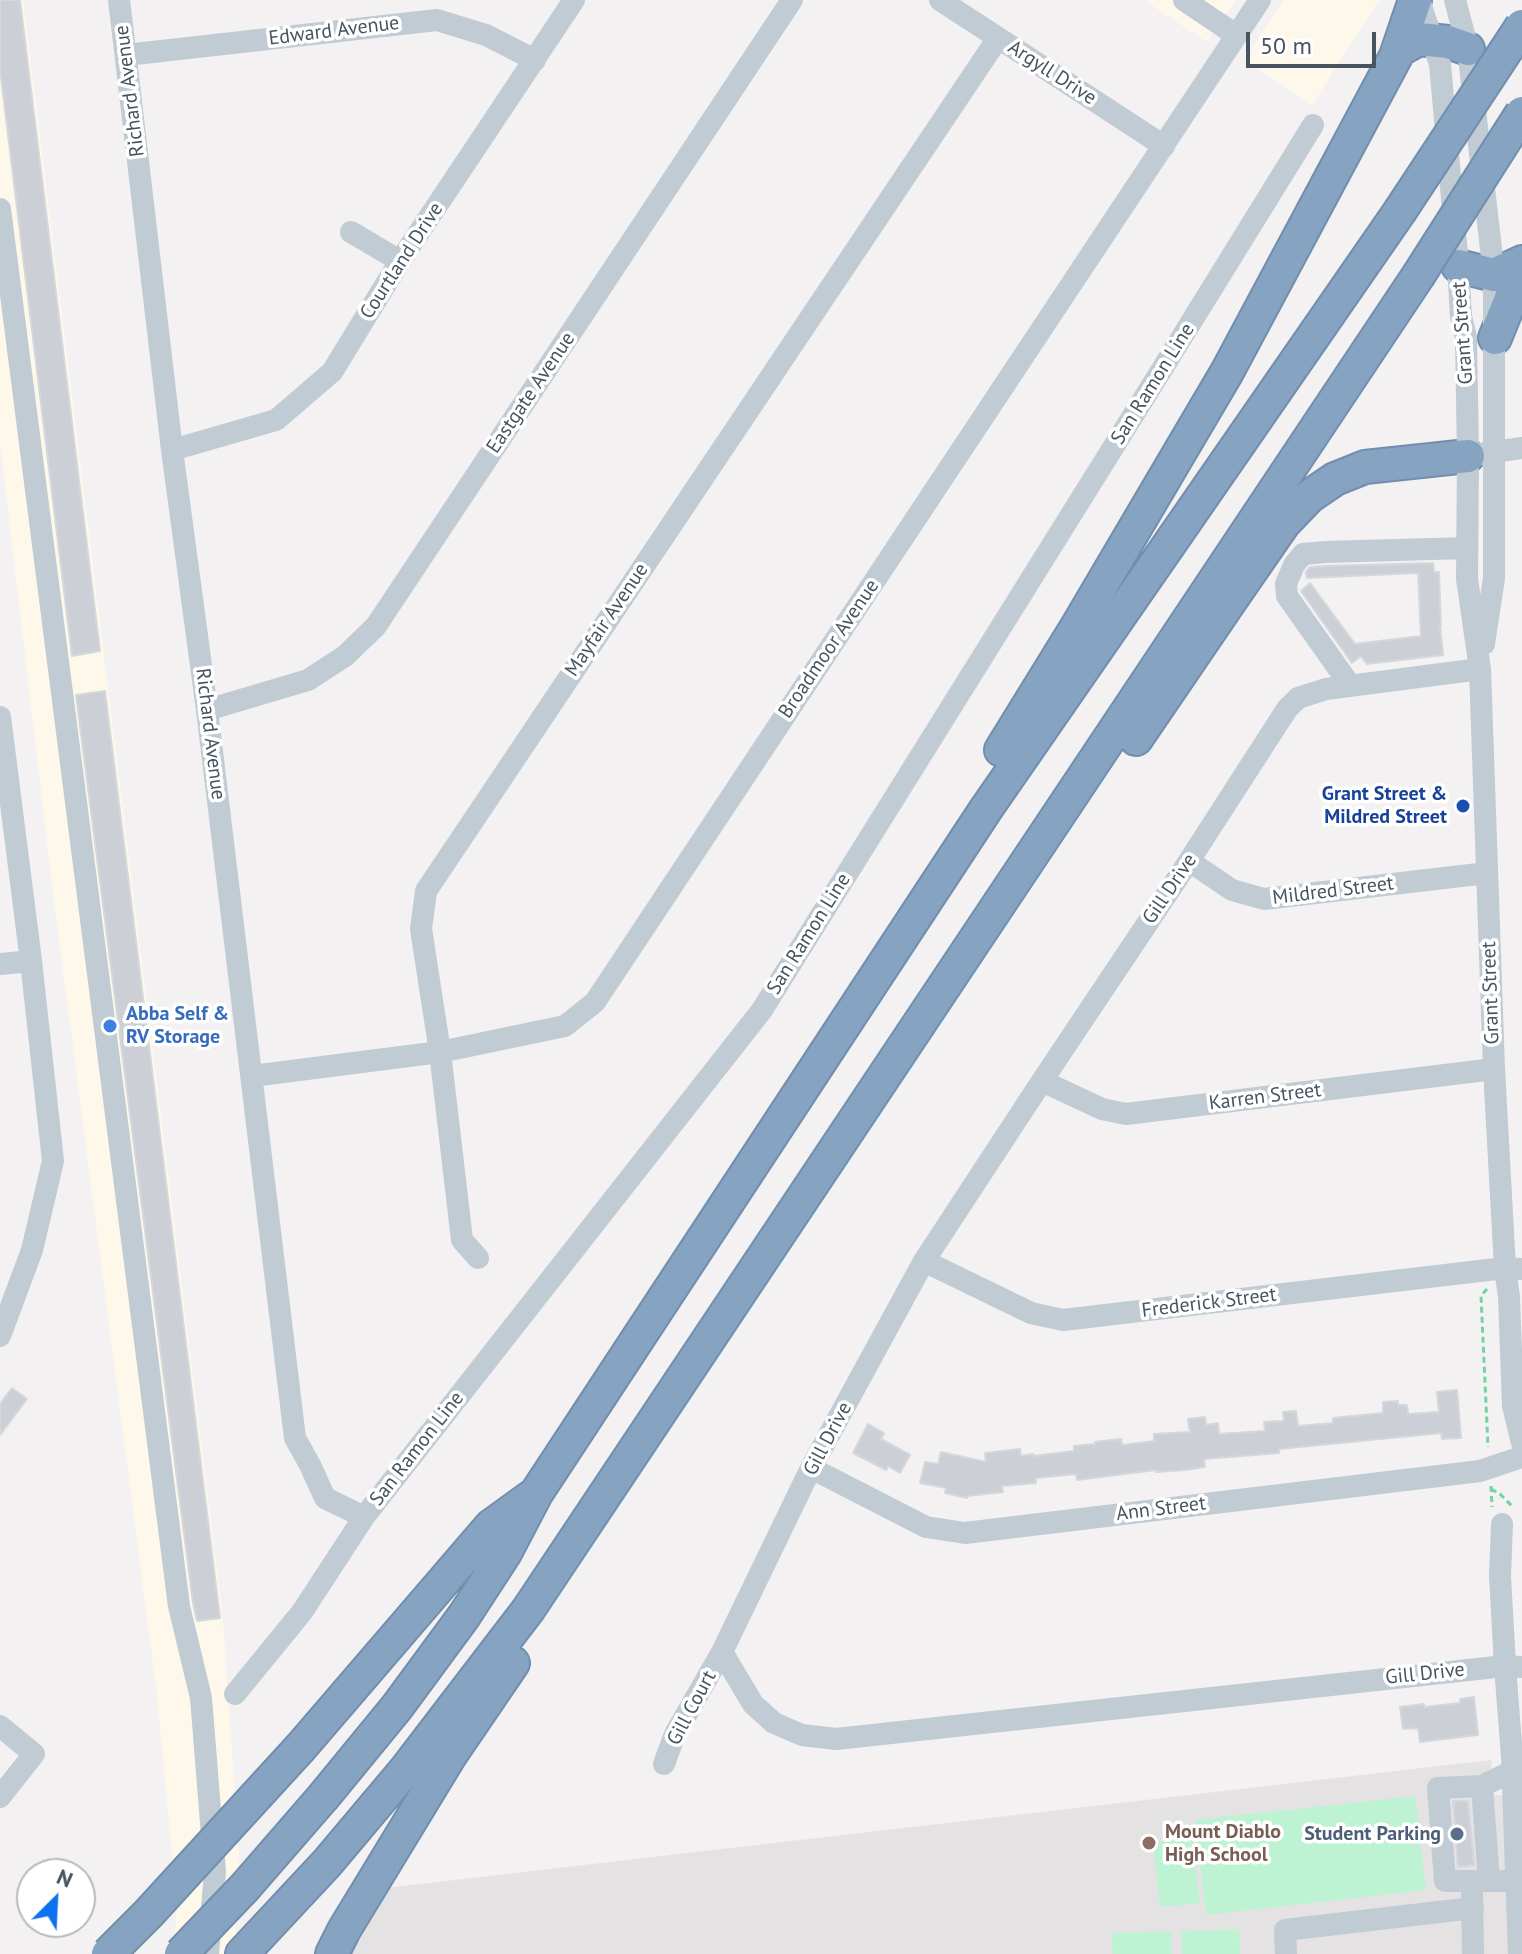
<!DOCTYPE html>
<html>
<head>
<meta charset="utf-8">
<style>
	body { margin:0 }
	#map { position:relative; width:1522px; height:1954px; overflow:hidden; background:#f3f1f1; font-family:"PT Sans",sans-serif }
	canvas { display:block }
	.north { position:absolute; left:16px; top:1858px; width:80px; height:80px; box-sizing:border-box; background:#fff; border:2px solid #b5bbbf; border-radius:50%; rotate:24deg; font-size:22px; font-weight:700; line-height:32px; text-align:center; color:#475460 }
	.north::after { content:''; display:block; margin:auto; width:28px; height:36px; background:#0d71f0; clip-path:polygon(50% 0,100% 100%,50% 72%,0 100%) }
	.scale { position:absolute; left:1246px; top:32px; width:130px; height:36px; box-sizing:border-box; border:4px solid #475460; border-top:0; padding-left:10px; font-size:24px; line-height:28px; white-space:nowrap; color:#475460; -webkit-text-stroke:6px #fff; paint-order:stroke }
</style>
</head>
<body>
<div id="map">
<canvas width="1522" height="1954"></canvas>
<div class="north">N</div>
<div class="scale">50 m</div>
</div>
<script>
const c = document.querySelector('canvas').getContext('2d');
c.lineJoin = 'round';
function fillPath(path, color) {
  c.fillStyle = color;
  c.fill(path, 'evenodd');
}
function toPath(rows) {
  const path = new Path2D();
  for (const r of rows) {
    path.moveTo(r[0], r[1]);
    for (let i = 2; i < r.length; i += 2) path.lineTo(r[i], r[i + 1]);
  }
  return path;
}
function trace(path, color, width, dash) {
  c.strokeStyle = color;
  c.lineWidth = width;
  c.lineCap = dash ? 'butt' : 'round';
  c.setLineDash(dash || []);
  c.stroke(path);
}
function label(font, color, halo, rows, align = 'center') {
  c.font = font + ' "PT Sans",sans-serif';
  c.lineWidth = 7;
  c.setLineDash([]);
  c.textBaseline = 'middle';
  c.strokeStyle = halo;
  c.fillStyle = color;
  for (const [text, x, y, turn = 0] of rows) {
    c.save();
    c.translate(x, y);
    c.rotate((+turn || 0) * Math.PI / 180);
    c.textAlign = isNaN(turn) ? turn : align;
    if (halo) c.strokeText(text, 0, 0);
    c.fillText(text, 0, 0);
    c.restore();
  }
}
const commercial = toPath([
	[0,0,23,0,223,1620,239,1855,235,1954,172,1954,177,1910,157,1695,52,885,0,443],
	[1144,0,1236,0,1207,42],
	[1284,0,1379,0,1312,105,1245,60]
]);
const education = toPath([
	[1491,1760,1493,1795,1522,1795,1522,1954,332,1954,368,1890]
]);
const green = toPath([
	[1415,1796,1426,1890,1206,1915,1195,1820],
	[1192,1838,1200,1903,1160,1907,1153,1843],
	[1239,1929,1240,1954,1182,1954,1181,1931],
	[1171,1931,1172,1954,1113,1954,1112,1933]
]);
const building = toPath([
	[0,0,20,0,100,651,72,656,0,69,0,0],
	[1433,563,1434,572,1439,572,1441,626,1440,626,1443,655,1367,664,1361,656,1352,663,1301,591,1310,583,1355,644,1421,636,1418,573,1307,578,1306,572,1310,567,1326,566,1433,563],
	[105,691,220,1618,197,1621,193,1603,76,695,105,691],
	[12,1388,27,1399,0,1435,0,1404,12,1388],
	[1457,1390,1461,1438,1442,1439,1441,1433,1279,1449,1279,1453,1204,1459,1205,1467,1185,1470,1156,1472,1156,1470,1077,1480,1076,1474,1036,1478,1036,1483,1002,1486,1003,1492,967,1496,967,1498,945,1493,946,1488,920,1483,925,1462,938,1464,941,1452,986,1462,985,1453,1020,1449,1021,1456,1033,1454,1033,1456,1074,1451,1074,1446,1095,1444,1095,1442,1121,1439,1122,1445,1154,1441,1154,1434,1190,1432,1188,1419,1205,1417,1206,1425,1218,1423,1219,1434,1265,1431,1264,1422,1284,1421,1283,1412,1296,1411,1298,1426,1333,1423,1333,1418,1383,1413,1383,1402,1398,1401,1398,1405,1407,1405,1408,1414,1439,1412,1437,1392,1457,1390],
	[868,1424,884,1433,881,1439,910,1455,900,1473,888,1466,886,1470,853,1453,868,1424],
	[1474,1697,1478,1735,1420,1742,1418,1728,1403,1729,1400,1707,1424,1704,1424,1707,1460,1703,1460,1699,1474,1697],
	[1453,1801,1468,1801,1474,1865,1458,1867,1453,1801]
]);
const path = toPath([
	[1487,1289,1481,1296,1488,1447],
	[1491,1486,1492,1507],
	[1491,1489,1500,1494,1513,1507]
]);
const minor = toPath([
	[119,0,172,450,207,710,295,1438,310,1465,325,1498,364,1517],
	[940,0,1164,146],
	[1184,0,1236,35],
	[1419,0,1440,64,1458,266,1461,316,1466,338,1468,456,1467,579,1480,669,1494,1069,1505,1268,1509,1297,1513,1406,1522,1443],
	[1455,0,1468,49,1494,275,1494,578,1484,644],
	[126,55,437,20,486,35,535,60],
	[0,209,179,1606,201,1698,215,1872,208,1954],
	[351,232,400,261],
	[172,450,276,420,332,372,400,261,574,0],
	[1481,454,1522,448],
	[1350,685,1287,596,1286,584,1294,565,1303,554,1325,552,1467,548],
	[207,710,308,680,345,656,376,626,792,0],
	[0,717,31,961,53,1161,32,1250,0,1336],
	[1189,861,1232,890,1264,899,1487,873],
	[0,964,31,961],
	[252,1076,440,1052,565,1026,595,1002,1260,0],
	[1042,1081,1102,1109,1126,1114,1494,1069],
	[478,1258,462,1240,440,1052,421,929,426,891,998,38],
	[924,1261,1031,1313,1063,1320,1505,1268,1522,1269],
	[811,1468,926,1527,965,1533,1480,1471,1522,1457],
	[1502,1524,1500,1576,1505,1666,1512,1757,1519,1954],
	[722,1652,753,1704,774,1723,802,1735,836,1739,1505,1666,1522,1667],
	[235,1694,302,1612,364,1517,762,1010,1164,366,1313,125],
	[0,1726,34,1754,0,1797],
	[664,1764,675,1734,722,1652,811,1468,924,1261,1042,1081,1189,861,1287,709,1298,698,1326,689,1480,669],
	[1513,1771,1482,1786,1438,1788,1445,1881,1517,1881],
	[1482,1786,1489,1881],
	[1472,1895,1473,1954],
	[1286,1954,1285,1930,1473,1908]
]);
const highway = toPath([
	[1399,50,1419,39,1448,42,1468,49],
	[1458,266,1494,275,1522,262],
	[1495,338,1522,271],
	[1136,739,1230,601,1284,523,1310,496,1335,479,1365,467,1468,456],
	[1001,750,1078,625,1227,372,1396,56,1415,0],
	[301,1747,491,1526,531,1497],
	[324,1796,397,1707,464,1616,505,1553,537,1492,986,809,1400,211],
	[242,1954,327,1863,407,1768,528,1610,1418,276],
	[332,1954,344,1930,451,1754,513,1663]
]);
const highwayBridge = toPath([
	[1400,211,1522,26],
	[1418,276,1522,113],
	[108,1954,148,1914,301,1747],
	[181,1954,245,1887,324,1796]
]);
const markers = [
	[1463,806,8,"#1a4fb4"],
	[110,1026,8,"#3f7fe0"],
	[1457,1834,8,"#5c6f8a"],
	[1149,1843,8,"#8d6e63"]
];
const streetNames = [
	["Edward Avenue",334,31,-7],
	["Argyll Drive",1052,73,33],
	["Richard Avenue",130,91,-97],
	["Courtland Drive",402,261,-57],
	["Grant Street",1463,333,-94],
	["San Ramon Line",1153,384,-58],
	["Eastgate Avenue",531,393,-56],
	["Mayfair Avenue",607,620,-56],
	["Broadmoor Avenue",829,649,-56],
	["Richard Avenue",210,734,83],
	["Gill Drive",1170,889,-56],
	["Mildred Street",1333,891,-7],
	["San Ramon Line",809,934,-58],
	["Grant Street",1491,993,-92],
	["Karren Street",1265,1097,-7],
	["Frederick Street",1209,1303,-7],
	["Gill Drive",828,1439,-62],
	["San Ramon Line",417,1449,-52],
	["Ann Street",1161,1509,-7],
	["Gill Drive",1425,1674,-6],
	["Gill Court",692,1708,-62]
];
const transitNames = [
	["Grant Street &",1447,794],
	["Mildred Street",1447,817]
];
const shopNames = [
	["Abba Self &",126,1014],
	["RV Storage",126,1037]
];
const educationNames = [
	["Mount Diablo",1165,1832],
	["High School",1165,1855]
];
const serviceNames = [
	["Student Parking",1441,1834]
];
fillPath(commercial, '#fdf8ea');
fillPath(education, '#e4e2e3');
fillPath(green, '#bdf3d2');
fillPath(building, '#ccd0d6');
trace(building, '#d4d7dc', 2);
trace(highway, '#718eae', 36);
trace(path, '#73d3a3', 3, [6, 4]);
trace(minor, '#c1cbd3', 22);
trace(highway, '#86a3c2', 32);
trace(highwayBridge, '#718eae', 36, []);
trace(highwayBridge, '#86a3c2', 32);
for (const [x, y, r, color] of markers) {
  const dot = new Path2D();
  dot.arc(x, y, r, 0, 2 * Math.PI);
  c.fillStyle = color;
  c.fill(dot);
  trace(dot, '#fff', 3);
}
label('20px', '#475460', '#fff', streetNames);
label('bold 20px', '#164399', '#fff', transitNames, 'right');
label('bold 20px', '#366cbe', '#fff', shopNames, 'left');
label('bold 20px', '#785e54', '#fff', educationNames, 'left');
label('bold 20px', '#4e5e75', '#fff', serviceNames, 'right');
</script>
</body>
</html>
